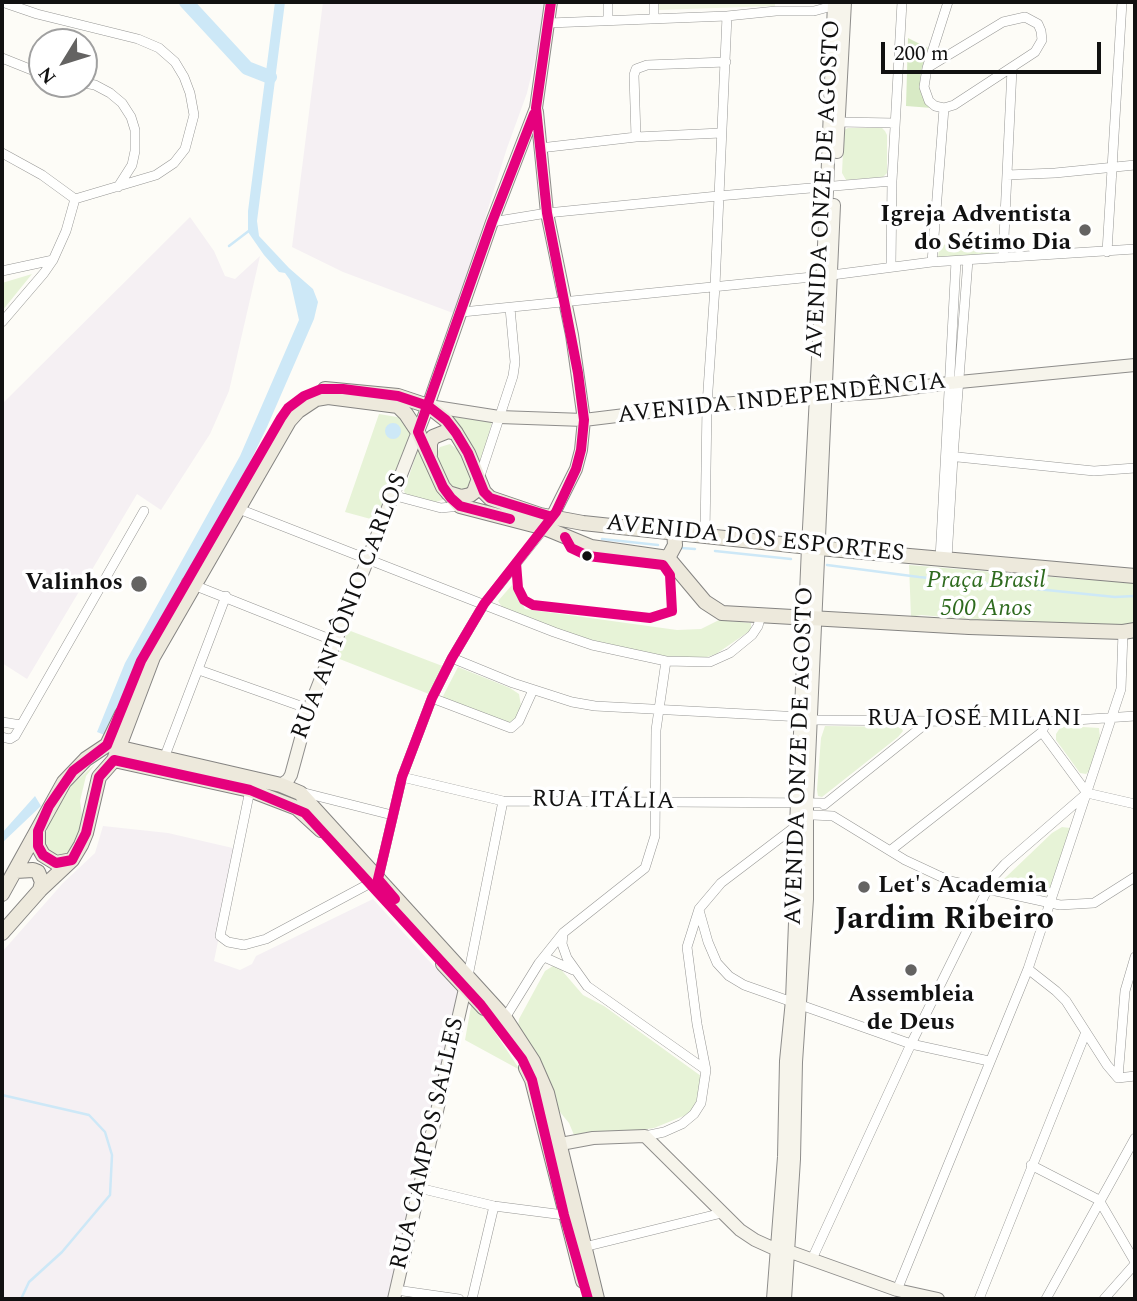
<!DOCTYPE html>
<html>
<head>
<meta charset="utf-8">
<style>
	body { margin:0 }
	#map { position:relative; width:1137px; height:1301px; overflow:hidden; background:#fdfcf7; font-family:Spectral,serif }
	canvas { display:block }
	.frame { position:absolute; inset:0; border:4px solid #111; pointer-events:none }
	.north { position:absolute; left:28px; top:28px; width:70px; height:70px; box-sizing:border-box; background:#fff; border:2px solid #a0a0a0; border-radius:50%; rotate:232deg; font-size:19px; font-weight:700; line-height:28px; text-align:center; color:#111 }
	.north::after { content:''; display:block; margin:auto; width:24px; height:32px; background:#646362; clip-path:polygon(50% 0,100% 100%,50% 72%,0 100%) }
	.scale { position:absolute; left:881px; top:42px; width:220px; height:32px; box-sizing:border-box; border:4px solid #111; border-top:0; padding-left:9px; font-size:21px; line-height:24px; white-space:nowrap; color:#111; -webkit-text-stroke:5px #fff; paint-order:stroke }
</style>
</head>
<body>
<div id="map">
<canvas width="1137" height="1301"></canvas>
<div class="frame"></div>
<div class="north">N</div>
<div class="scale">200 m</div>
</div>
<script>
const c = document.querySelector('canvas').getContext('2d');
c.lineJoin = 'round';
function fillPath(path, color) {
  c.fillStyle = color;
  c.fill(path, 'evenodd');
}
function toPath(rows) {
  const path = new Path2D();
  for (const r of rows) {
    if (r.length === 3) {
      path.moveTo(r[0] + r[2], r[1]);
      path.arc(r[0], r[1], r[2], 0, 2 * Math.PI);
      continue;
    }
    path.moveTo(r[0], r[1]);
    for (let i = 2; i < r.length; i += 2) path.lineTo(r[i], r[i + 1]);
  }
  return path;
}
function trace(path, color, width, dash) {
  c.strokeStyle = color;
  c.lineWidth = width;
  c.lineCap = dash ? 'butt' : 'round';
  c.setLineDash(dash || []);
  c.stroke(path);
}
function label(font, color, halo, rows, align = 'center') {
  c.font = font + ' Spectral,serif';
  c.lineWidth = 7;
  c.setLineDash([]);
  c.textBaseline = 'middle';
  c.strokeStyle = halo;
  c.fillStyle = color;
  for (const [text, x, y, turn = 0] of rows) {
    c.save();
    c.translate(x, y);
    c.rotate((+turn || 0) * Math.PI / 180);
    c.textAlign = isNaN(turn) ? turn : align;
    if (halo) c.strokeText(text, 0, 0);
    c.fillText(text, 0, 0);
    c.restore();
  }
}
const industrial = toPath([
	[323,2,546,2,546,13,527,93,507,148,462,292,453,313,343,272,292,247],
	[190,217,214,251,225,276,235,279,260,256,229,391,210,434,161,510,137,494,27,679,2,663,2,404],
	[103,826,168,833,237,849,214,961,240,970,252,964,256,956,373,899,460,995,388,1299,2,1299,2,952,63,883,95,853]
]);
const green = toPath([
	[848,128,882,128,885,131,887,135,887,173,883,177,846,180,842,173,844,130],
	[1004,241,1003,256,938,260,939,245],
	[32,274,2,311,2,283],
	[379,414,403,418,411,431,378,521,345,512],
	[448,416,492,422,480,466],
	[450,444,457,449,461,456,473,483,468,490,459,492,451,488,441,470,437,453,440,447],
	[418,449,420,449,445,499,436,502,406,495,404,491],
	[909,565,1089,580,1135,580,1135,624,1080,629,921,615,911,617],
	[512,585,525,609,677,630,701,629,719,620,751,623,751,630,716,654,704,658,675,659,602,643,555,629,502,607,498,601],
	[348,630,445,667,429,694,337,658],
	[458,667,510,688,519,694,522,712,514,721,508,723,442,698],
	[825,726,901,727,903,731,898,737,822,797,818,796,817,790,821,738],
	[1067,726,1099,728,1100,738,1089,771,1086,774,1080,773,1056,740,1056,734,1060,728],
	[96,763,86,776,80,801,83,822,81,837,69,855,53,857,43,844,48,825,71,786],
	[1062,827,1070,828,1069,835,1049,896,1004,889,1002,884,1005,878,1052,833],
	[553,966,558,966,583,995,604,1006,701,1076,695,1108,686,1115,654,1128,628,1132,588,1132,574,1135,569,1123,555,1106,518,1026,519,1019,545,971],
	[472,1001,492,1028,520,1070,465,1040]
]);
const forest = toPath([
	[908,38,928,48,921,71,920,85,922,96,932,108,906,106]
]);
const pitch = toPath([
	[657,2,775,2,775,6,657,10]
]);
const water = toPath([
	[275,2,285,2,257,221,259,236,289,268,313,289,318,302,314,319,267,427,233,497,133,669,107,736,97,732,125,663,240,456,299,320,290,280,285,273,279,272,264,255,248,232,248,211],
	[393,431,8],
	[35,796,41,806,2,843,2,833]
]);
const stream = toPath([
	[229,246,250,230],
	[602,539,658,545],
	[681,548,695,549],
	[715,551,791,559],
	[827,565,919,577,1115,597,1135,596],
	[2,1095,89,1115,105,1132,112,1155,110,1195,62,1252,29,1282,21,1299]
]);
const river = toPath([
	[186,2,247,68,270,77]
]);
const street = toPath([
	[2,2,37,14,138,39,159,48,175,62,184,77,190,93,194,115,185,149,174,163,156,175,75,199,42,175,2,153],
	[654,2,654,18],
	[1025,17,1038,24,1041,31,1042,40,1035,52,954,105,944,108,935,106,929,101,924,87,927,68,1003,22,1025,17],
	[608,20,608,2],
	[549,23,727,16,776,11,814,11,836,5],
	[2,58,42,74],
	[927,68,948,2],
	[84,83,95,85,110,93,122,103,131,117,135,130,135,151,132,165,118,187],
	[839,122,895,123],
	[636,137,634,75,636,69,647,65,726,62],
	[540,148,636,137,721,133],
	[1007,175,1055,173,1135,165],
	[492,222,547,213,718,196,892,181],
	[1107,252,1122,2],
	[1003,258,1012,69],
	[932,262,944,108],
	[891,266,892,181,902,2],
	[2,271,53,260],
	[462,312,832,275,932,262,1135,249],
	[2,322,44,273,53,260,66,231,75,199],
	[948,456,1094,471,1135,468],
	[479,479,513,376,515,362,510,308],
	[392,495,441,508,460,506],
	[239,509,554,632,592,645,666,661,710,662,730,653,752,635,758,626,761,615],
	[705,535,707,405,715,286,727,16],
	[940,559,956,261],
	[947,559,953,457,968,260],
	[186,582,337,642],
	[452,658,513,683,572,702,595,706,802,717],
	[199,670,309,709],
	[432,698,511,728,519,721,533,690],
	[812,720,1046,722,1135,716],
	[2,722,21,725],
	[1042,732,1087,793,1135,804],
	[2,737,10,739,15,736,144,511],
	[163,761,226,596],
	[402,777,503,801,826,803],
	[250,790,220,936,228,942,244,945,266,939,378,879,402,777,432,698,452,658,484,604,547,525],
	[301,792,392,815],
	[824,805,929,721],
	[813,815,833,816,905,860,950,881,1060,905,1094,903,1135,877],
	[891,850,1042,732,1046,722],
	[699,910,708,942,717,963,729,976,744,985,911,1044,989,1061],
	[563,934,562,944,567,958,587,986,706,1070],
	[544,957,573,970],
	[1028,969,1056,991,1066,1001,1107,1065,1118,1078,1135,1076],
	[468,976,503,801],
	[505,1018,539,963,563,933,645,868,655,836,656,730,666,661],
	[1118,1078,1125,991,1135,957],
	[645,1136,664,1132,682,1124,694,1114,701,1103,706,1070,697,1024,687,947,699,909,721,883,796,826],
	[1031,1165,1099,1200,1135,1262],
	[419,1188,494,1206,564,1215],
	[584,1247,722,1213],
	[812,1259,911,1044,994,876,1005,864,1086,794],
	[396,1290,459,1299],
	[897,1290,1028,969,1121,689,1123,632],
	[472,1299,494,1206],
	[979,1299,1086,1032],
	[1046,1299,1135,1138],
	[1104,1299,1135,1264]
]);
const secondary = toPath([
	[537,112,547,213,572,335,584,420,581,450,576,469,552,517],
	[837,152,845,2],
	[429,406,499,417,584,420,707,405,881,392,949,383,1135,365],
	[281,785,288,780,291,775,309,709,428,406,492,222,536,108,551,2],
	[550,1146,593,1138,645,1136,740,1230,755,1240,777,1250,788,1251,897,1290,938,1299],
	[394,1299,467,980],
	[773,1299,784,1157,786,1061,792,1000,797,871,796,826,808,547,827,188,834,2],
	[785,1299,794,1159,796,1062,807,899,807,803,834,205]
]);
const primary = toPath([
	[325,389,398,396,428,406,446,420,456,433,468,453,484,492,490,498,540,515,583,523,819,548,1135,576],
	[430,455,430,443,433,437,448,431,456,433],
	[448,493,461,497,470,495,474,492,478,481],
	[668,558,675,545,674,531],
	[107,745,122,714],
	[112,746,281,785,300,793,505,1018,533,1061,547,1093,597,1299],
	[114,760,250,790,297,808,321,830],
	[38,832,38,846,43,855,56,863,72,860],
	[16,871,33,870,38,872,42,882,40,890],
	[2,894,64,782,86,759,107,745],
	[2,933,40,890,72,860,81,845,86,833,99,777,114,760,153,657,289,421,298,411,316,399,328,397,398,406,406,414,418,432,443,487,460,506,545,528,591,547,668,558,705,602,722,613,969,627,1123,632,1135,630],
	[443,964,484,1008],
	[526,1068,532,1080,583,1281]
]);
const bus1 = toPath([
	[552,517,490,498,484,492,468,453,456,433,446,420,428,406,398,396,343,389,321,389,304,396,288,408,281,418,141,661,107,745,73,771,49,806,38,831,38,846,43,855,56,863,72,860,86,833,99,777,114,760,250,790,305,813,481,1005,522,1059,532,1080,564,1215,588,1299],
	[510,519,460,506,451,498,443,487,418,432,492,222,534,114],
	[516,563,518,588,524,600,533,605,650,618,672,611,670,575,663,565,588,556,571,548,565,537],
	[395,899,378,879,402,777,432,698,452,658,484,604,556,512,576,469,581,450,584,420,578,373,547,213,536,108,551,2]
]);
const markers = [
	[1085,230,7,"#646362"],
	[587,556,6,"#111"],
	[139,584,9,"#646362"],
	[864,887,7,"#646362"],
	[911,970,7,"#646362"]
];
const streetNames = [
	["AVENIDA ONZE DE AGOSTO",825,189,-87],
	["AVENIDA INDEPENDÊNCIA",782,400,-6],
	["AVENIDA DOS ESPORTES",755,540,6],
	["RUA ANTÔNIO CARLOS",351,607,-69],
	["RUA JOSÉ MILANI",974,720],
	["AVENIDA ONZE DE AGOSTO",801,756,-88],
	["RUA ITÁLIA",603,802,1],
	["RUA CAMPOS SALLES",429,1144,-77]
];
const poiNames = [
	["Igreja Adventista",1071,216],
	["do Sétimo Dia",1071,244],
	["Valinhos",123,584],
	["Let's Academia",878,887,"left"],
	["Assembleia",911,996,"center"],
	["de Deus",911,1024,"center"]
];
const parkNames = [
	["Praça Brasil",986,582],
	["500 Anos",986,610]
];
const districtNames = [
	["Jardim Ribeiro",944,922]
];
fillPath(industrial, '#f5f0f3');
fillPath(green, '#e7f3d7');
fillPath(forest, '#d8eac5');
fillPath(pitch, '#f0f6e1');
fillPath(water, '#cde8f7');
trace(stream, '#cde8f7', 2.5);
trace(river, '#cde8f7', 14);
trace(street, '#979795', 10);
trace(secondary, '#8e8d8b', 14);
trace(primary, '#858482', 16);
trace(street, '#fffffe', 9);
trace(secondary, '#f6f4eb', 12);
trace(primary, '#ede9dc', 14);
trace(bus1, '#e5007d', 10);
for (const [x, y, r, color] of markers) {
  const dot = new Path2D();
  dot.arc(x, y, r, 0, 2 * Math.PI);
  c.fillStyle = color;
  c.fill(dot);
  trace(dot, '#fff', 2.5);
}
label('24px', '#111', '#fff', streetNames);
label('bold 24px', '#111', '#fff', poiNames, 'right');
label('italic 24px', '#2f6b1f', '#fff', parkNames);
label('bold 32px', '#111', '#fff', districtNames);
</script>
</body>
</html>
